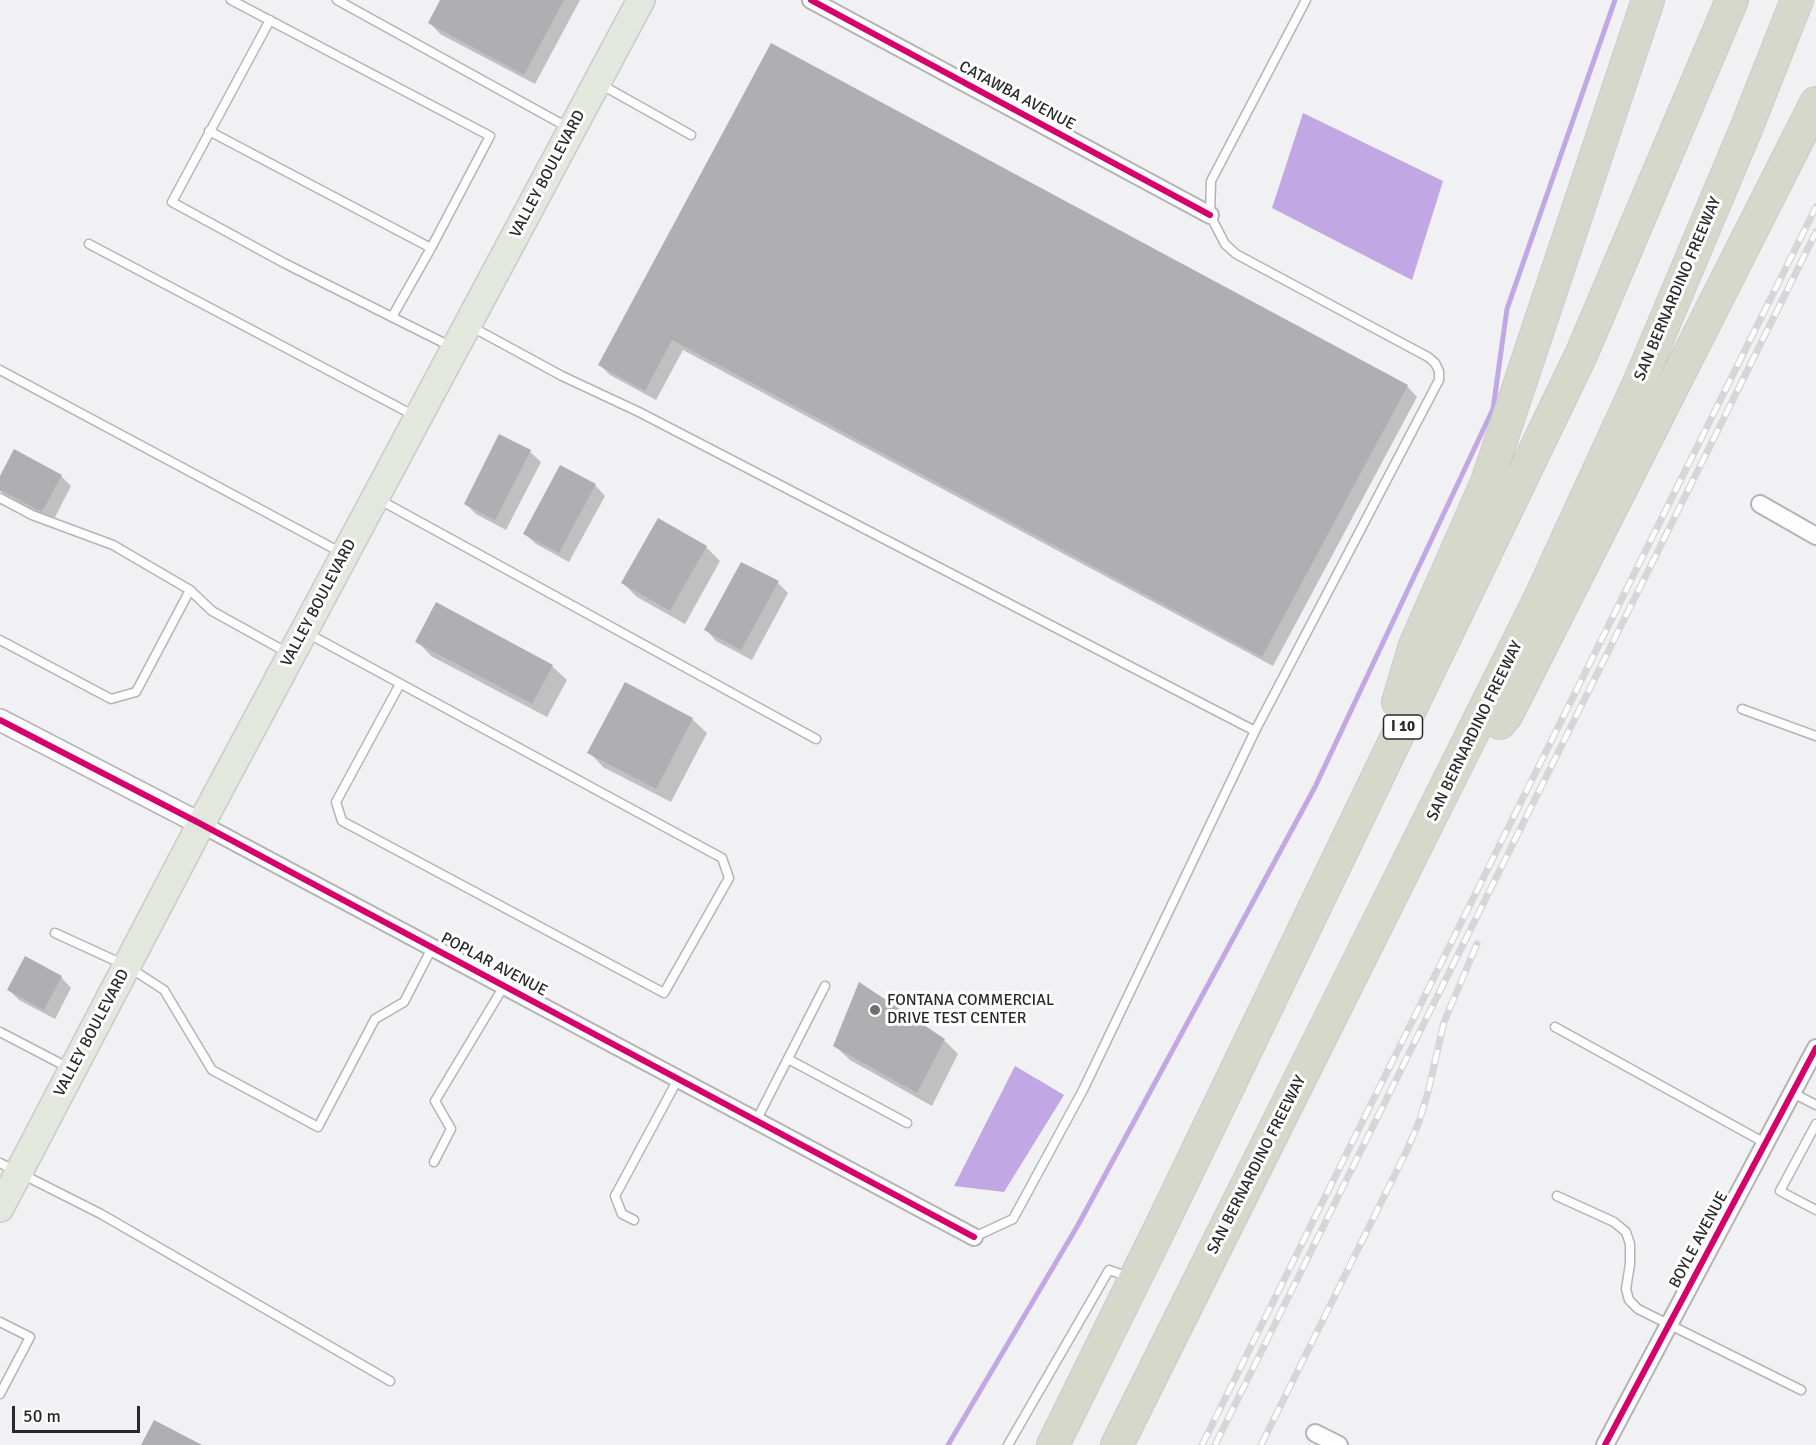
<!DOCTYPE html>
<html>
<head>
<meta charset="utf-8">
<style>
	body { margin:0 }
	#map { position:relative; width:1816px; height:1445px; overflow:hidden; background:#f1f0f2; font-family:Signika,sans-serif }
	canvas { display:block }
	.scale { position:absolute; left:12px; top:1406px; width:128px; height:27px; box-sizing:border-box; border:3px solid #29292a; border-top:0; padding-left:8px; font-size:18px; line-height:21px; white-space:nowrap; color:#29292a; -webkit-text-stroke:4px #fff; paint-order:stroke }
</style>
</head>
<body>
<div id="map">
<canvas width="1816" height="1445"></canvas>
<div class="scale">50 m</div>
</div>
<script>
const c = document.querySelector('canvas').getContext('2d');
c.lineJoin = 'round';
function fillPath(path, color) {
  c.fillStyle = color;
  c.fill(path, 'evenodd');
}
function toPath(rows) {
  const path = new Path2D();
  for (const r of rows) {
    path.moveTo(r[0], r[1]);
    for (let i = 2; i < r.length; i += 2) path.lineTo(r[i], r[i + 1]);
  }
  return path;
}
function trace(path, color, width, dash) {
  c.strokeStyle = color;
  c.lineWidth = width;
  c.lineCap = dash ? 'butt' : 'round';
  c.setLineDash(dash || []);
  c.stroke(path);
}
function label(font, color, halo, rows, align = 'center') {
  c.font = font + ' Signika,sans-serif';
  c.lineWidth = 6;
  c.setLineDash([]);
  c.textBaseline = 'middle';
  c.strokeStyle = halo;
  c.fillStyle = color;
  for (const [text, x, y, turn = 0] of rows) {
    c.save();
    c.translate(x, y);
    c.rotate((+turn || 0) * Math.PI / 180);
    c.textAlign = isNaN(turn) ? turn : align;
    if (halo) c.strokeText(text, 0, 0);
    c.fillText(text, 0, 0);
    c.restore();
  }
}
const water = toPath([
	[1303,113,1443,181,1412,280,1272,208],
	[1015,1066,1064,1095,1004,1192,954,1186]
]);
const shadow = toPath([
	[442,0,580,0,535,84,440,34,430,23],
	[771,45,1407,386,1417,397,1273,666,683,350,656,400,610,375,600,365],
	[500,436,530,452,541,462,506,530,476,514,465,503],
	[61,476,71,486,53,521,7,497,0,491,0,479],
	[595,485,605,496,569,562,536,544,525,534],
	[706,547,720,561,685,624,637,597,623,583],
	[778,583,788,593,752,660,716,641,706,630],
	[417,641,552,666,567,680,547,717,431,656],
	[692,719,707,733,671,802,603,767,589,752],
	[61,977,71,988,55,1019,19,1000,9,990],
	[944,1040,958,1054,932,1106,850,1060,835,1046]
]);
const stream = toPath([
	[948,1445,1078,1225,1315,787,1493,409,1507,309,1615,0]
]);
const building = toPath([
	[440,0,564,0,524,75,428,23],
	[771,43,1408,385,1262,657,672,340,645,391,598,365],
	[499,434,531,450,495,520,464,504],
	[14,449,62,475,42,512,0,490,0,476],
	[560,465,596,484,559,553,523,534],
	[658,518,707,546,670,611,621,583],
	[741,562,779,581,741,650,704,630],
	[436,602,553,665,532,704,415,642],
	[625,682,693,718,656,789,587,753],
	[25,956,62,976,44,1010,7,990],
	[859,982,945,1039,917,1093,833,1046],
	[154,1420,202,1445,141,1445]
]);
const service = toPath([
	[337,0,569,128],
	[270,20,172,202,284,263,452,347],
	[600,84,691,135],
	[209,131,431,248,490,136,231,0],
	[89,244,415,416],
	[392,317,431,248],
	[472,327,562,376,639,412,1255,731],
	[0,370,342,553],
	[0,498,32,515,113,545,190,590,212,611,288,653],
	[378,499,816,739],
	[307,633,722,858,729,878,664,993,342,821,336,802,400,684],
	[0,640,111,699,136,692,190,590],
	[1742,709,1816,736],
	[55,933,127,966,164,990,212,1070,318,1127,375,1019,404,1002,432,948],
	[1555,1027,1765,1143],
	[0,1032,69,1068],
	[788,1059,907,1123],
	[1793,1093,1816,1105],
	[756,1121,825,986],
	[1816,1124,1780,1191,1816,1210],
	[434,1162,451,1129,435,1101,504,986],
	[0,1163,101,1214,390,1381],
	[1557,1196,1614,1222,1626,1232,1630,1244,1630,1264,1626,1289,1629,1300,1638,1309,1801,1390],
	[634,1220,622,1214,615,1196,678,1079],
	[974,1237,1013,1219,1083,1090,1255,731,1439,380,1439,371,1435,363,1428,357,1236,254,1225,244,1210,215,1211,181,1306,0],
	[0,1322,30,1337,0,1394],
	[1008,1445,1109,1270,1129,1277]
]);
const minor = toPath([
	[811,0,1210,215],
	[1760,504,1816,536],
	[201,824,974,1237],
	[1315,1433,1339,1445],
	[1605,1445,1816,1048]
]);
const tertiary = toPath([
	[0,720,201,824]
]);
const primary = toPath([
	[0,1208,201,824,641,0]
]);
const motorway = toPath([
	[1398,702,1415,645,1487,482,1648,0],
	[1500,723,1507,714,1816,103],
	[1053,1445,1164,1220,1581,355,1732,0],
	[1117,1445,1540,598,1639,383,1746,129,1797,0]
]);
const rail = toPath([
	[1202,1445,1816,207],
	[1215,1445,1816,232],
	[1261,1445,1407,1150,1419,1122,1428,1092,1444,1022,1477,944]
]);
const cycleway = toPath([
	[811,0,1210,215],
	[0,720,201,824,974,1237],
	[1605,1445,1816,1048]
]);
const markers = [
	[875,1010,6,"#6f6f70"]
];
const shields = [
	[1403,727,39]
];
const shieldNames = [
	["I 10",1403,727]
];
const streetNames = [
	["CATAWBA AVENUE",1017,96,28],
	["VALLEY BOULEVARD",548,174,-62],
	["SAN BERNARDINO FREEWAY",1678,289,-67],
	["VALLEY BOULEVARD",319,603,-62],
	["SAN BERNARDINO FREEWAY",1475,731,-64],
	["POPLAR AVENUE",494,965,28],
	["VALLEY BOULEVARD",92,1033,-62],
	["SAN BERNARDINO FREEWAY",1257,1165,-63],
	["BOYLE AVENUE",1699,1240,-62]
];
const poiNames = [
	["FONTANA COMMERCIAL",887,1001],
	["DRIVE TEST CENTER",887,1019]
];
fillPath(water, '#c1a7e3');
fillPath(shadow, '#0003');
trace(stream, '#c1a7e3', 5);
fillPath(building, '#afaeb0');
trace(service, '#b4b4b6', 11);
trace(minor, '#b4b4b6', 20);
trace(tertiary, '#b4b4b6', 24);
trace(primary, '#cbcacb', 30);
trace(motorway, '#cbcacb', 34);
trace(service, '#fdfdfd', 8);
trace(minor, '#fdfdfd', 16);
trace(tertiary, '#fdfdfd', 21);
trace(primary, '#e4e7de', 27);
trace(motorway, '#d5d8ca', 32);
trace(rail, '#d6d6d7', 7);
trace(rail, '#fff', 4.5, [14]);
trace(cycleway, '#d6006c', 6);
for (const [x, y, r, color] of markers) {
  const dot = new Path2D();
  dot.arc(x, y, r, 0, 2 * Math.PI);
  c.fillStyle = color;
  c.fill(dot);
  trace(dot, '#fff', 2);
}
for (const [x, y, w] of shields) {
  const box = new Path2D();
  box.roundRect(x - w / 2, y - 12, w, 24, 4.5);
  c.fillStyle = '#fff';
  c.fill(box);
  trace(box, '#29292a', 1.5);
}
label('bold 15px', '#29292a', null, shieldNames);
label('16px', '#29292a', '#fff', streetNames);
label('16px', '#29292a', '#fff', poiNames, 'left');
</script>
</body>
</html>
